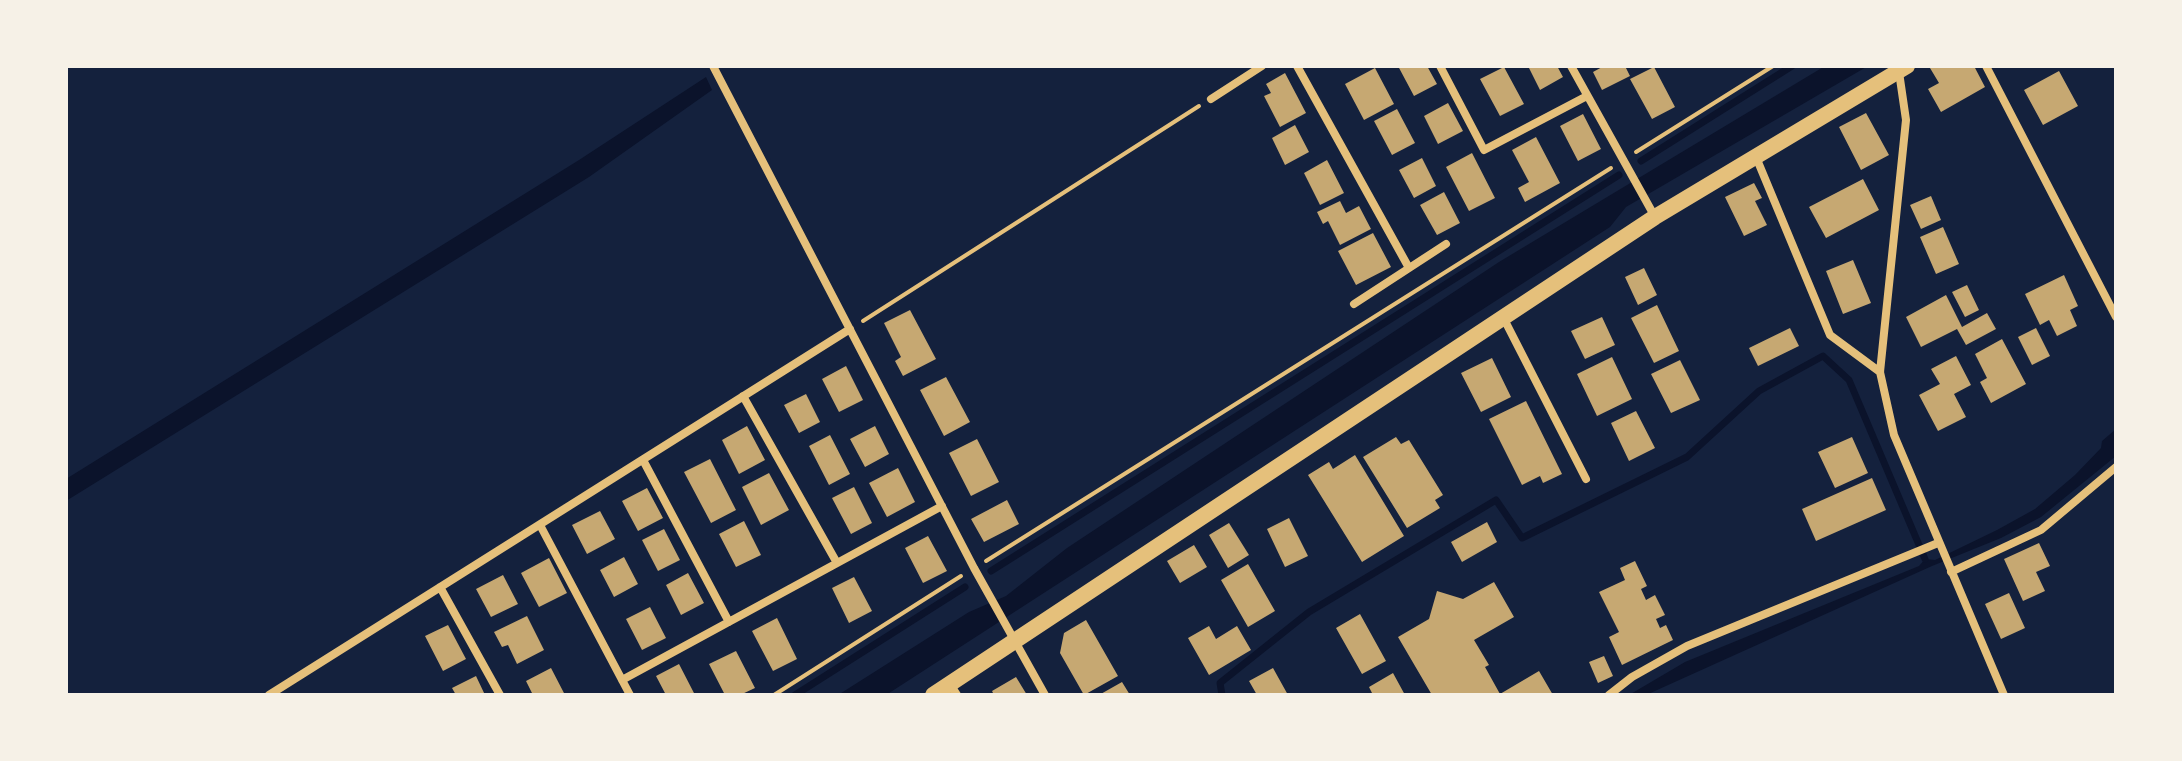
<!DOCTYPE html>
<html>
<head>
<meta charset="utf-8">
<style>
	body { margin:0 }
	#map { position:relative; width:2182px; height:761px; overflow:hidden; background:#14213d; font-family:Ubuntu,sans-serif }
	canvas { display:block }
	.frame { position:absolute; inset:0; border:68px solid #f6f1e7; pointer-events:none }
</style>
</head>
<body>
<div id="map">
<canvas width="2182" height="761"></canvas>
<div class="frame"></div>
</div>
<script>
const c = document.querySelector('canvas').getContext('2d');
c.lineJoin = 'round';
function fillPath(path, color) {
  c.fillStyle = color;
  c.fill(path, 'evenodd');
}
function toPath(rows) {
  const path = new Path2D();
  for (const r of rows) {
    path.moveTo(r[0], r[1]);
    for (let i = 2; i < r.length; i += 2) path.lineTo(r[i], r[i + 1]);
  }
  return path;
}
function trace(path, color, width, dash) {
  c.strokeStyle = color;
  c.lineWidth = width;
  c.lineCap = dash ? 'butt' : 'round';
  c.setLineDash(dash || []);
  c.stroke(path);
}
const water = toPath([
	[1825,66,1868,66,1626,207,1610,227,886,695,838,695,969,612,1006,596,1067,548,1499,262],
	[706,77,712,90,589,177,66,501,66,479,579,160],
	[2116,429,2116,456,2041,517,2001,538,1932,566,1646,695,1629,695,1685,662,1919,566,1925,559,1935,560,1997,530,2035,509,2075,475,2101,448,2102,441]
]);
const stream = toPath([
	[1641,161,1792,66],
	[991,571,1619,175],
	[795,695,965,587],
	[1222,695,1220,683,1309,612,1496,500,1522,538,1687,457,1759,391,1823,356,1849,380,1925,559]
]);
const building = toPath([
	[1398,66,1427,66,1437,84,1414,96],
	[1528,66,1557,66,1563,77,1540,90],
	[1604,66,1625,66,1630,76,1602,90,1593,72],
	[1933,66,1974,66,1985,87,1941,112,1928,89,1939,83,1930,68],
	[1504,67,1524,104,1500,116,1480,79],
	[1654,67,1675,107,1652,119,1630,79],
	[1375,68,1394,104,1364,120,1345,84],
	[2059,71,2078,106,2043,125,2024,90],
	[1285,73,1306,113,1280,127,1264,96,1271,93,1266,84],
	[1448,103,1463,131,1438,144,1424,116],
	[1397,109,1415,143,1392,155,1374,121],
	[1866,113,1889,155,1861,170,1839,127],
	[1583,114,1601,149,1578,161,1560,126],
	[1295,125,1309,152,1285,165,1272,138],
	[1536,137,1560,183,1525,202,1518,188,1529,182,1512,150],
	[1472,153,1495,198,1469,211,1446,167],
	[1422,158,1436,186,1414,198,1399,170],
	[1327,160,1344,193,1320,205,1304,173],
	[1863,179,1879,210,1826,238,1809,207],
	[1754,183,1762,198,1755,201,1767,225,1744,236,1725,197],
	[1444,192,1460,223,1437,235,1420,205],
	[1931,196,1941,220,1921,229,1910,205],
	[1340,201,1346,213,1359,206,1371,229,1340,245,1328,221,1323,224,1317,212],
	[1943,227,1959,264,1936,274,1920,237],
	[1373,233,1391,267,1356,285,1338,251],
	[1853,260,1871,303,1843,314,1826,271],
	[1644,268,1657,295,1638,305,1625,277],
	[2064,275,2078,306,2070,310,2077,326,2057,336,2049,320,2040,325,2025,294],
	[1967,285,1979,310,1965,317,1952,292],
	[1946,295,1962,327,1987,313,1996,329,1966,345,1957,329,1921,347,1906,317],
	[1657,305,1679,351,1654,363,1631,318],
	[910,310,936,359,903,376,895,361,901,357,884,323],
	[1602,317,1615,345,1585,359,1571,331],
	[1790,328,1799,346,1758,366,1749,348],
	[2036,328,2050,356,2032,365,2018,337],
	[2002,339,2026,384,1991,403,1980,382,1987,378,1975,354],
	[1956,356,1971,385,1954,394,1966,417,1938,431,1919,395,1940,384,1931,369],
	[1612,357,1632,399,1597,416,1577,374],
	[1492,358,1511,397,1481,412,1461,373],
	[1680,360,1700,400,1671,413,1651,374],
	[846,366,863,400,839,412,822,379],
	[946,377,970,422,944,436,920,390],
	[806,394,820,422,799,433,784,405],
	[1526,401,1562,474,1543,483,1540,476,1522,485,1489,419],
	[1636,411,1655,448,1629,461,1611,423],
	[747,426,765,460,739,474,722,440],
	[875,426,889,454,865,467,850,439],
	[830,435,850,474,829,485,809,446],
	[1396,437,1401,444,1409,440,1443,495,1435,500,1440,508,1407,528,1363,457],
	[1852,437,1868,473,1835,488,1818,452],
	[977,439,999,482,971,496,949,453],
	[1355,455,1404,536,1362,562,1308,475,1329,462,1333,469],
	[710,459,736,510,711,523,684,472],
	[898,468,915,502,887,517,869,483],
	[769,473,789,510,761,525,742,487],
	[1872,478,1886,510,1816,541,1802,509],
	[854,487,872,523,851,534,832,498],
	[647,488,663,518,638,531,622,501],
	[1007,500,1019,524,984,542,971,519],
	[600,511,615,539,587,554,572,525],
	[1289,518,1308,556,1285,567,1267,529],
	[744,521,761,555,736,567,719,534],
	[1487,522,1497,542,1462,562,1451,542],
	[1229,523,1249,555,1228,568,1209,535],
	[664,529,680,560,658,571,642,540],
	[928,536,947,571,923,583,905,548],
	[2039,543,2050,566,2036,572,2045,591,2023,601,2004,559],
	[1194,545,1207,567,1180,583,1167,561],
	[624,557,638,584,614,597,600,570],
	[549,558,567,593,539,607,521,573],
	[1635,561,1647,586,1641,589,1646,600,1655,595,1665,615,1656,619,1660,628,1666,625,1673,640,1622,665,1609,637,1619,632,1599,592,1625,580,1620,568],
	[1248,564,1275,611,1248,627,1221,580],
	[688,573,704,603,681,615,666,585],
	[503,575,518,604,491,617,476,589],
	[854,577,872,611,849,623,832,588],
	[1494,582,1514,617,1474,640,1489,665,1485,667,1500,694,1539,671,1553,695,1432,695,1398,637,1429,619,1437,591,1463,599],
	[2009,593,2025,628,2001,639,1985,604],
	[650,607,666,638,642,650,626,619],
	[1360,614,1386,661,1362,674,1336,628],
	[527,616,544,650,517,664,508,645,502,647,494,632],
	[777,618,797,659,773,671,752,631],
	[1086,620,1118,676,1084,695,1060,653,1064,633],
	[448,625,466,659,443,671,425,636],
	[1209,626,1216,639,1237,626,1251,650,1209,675,1188,638],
	[736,651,755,688,740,695,725,695,709,664],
	[1604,656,1613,676,1598,683,1589,662],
	[679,664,695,695,666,695,656,676],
	[551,668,565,695,533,695,526,681],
	[1273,668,1288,695,1257,695,1249,681],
	[1393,673,1405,695,1373,695,1369,687],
	[476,676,485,695,456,695,452,688],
	[1016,677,1027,695,994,695,992,691],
	[1122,682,1130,695,1099,695]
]);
const path = toPath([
	[1636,152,1773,66],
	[863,321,1199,106],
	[986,561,1611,168],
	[774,695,961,576]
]);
const minor = toPath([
	[713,66,974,568,1045,695],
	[1297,66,1409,268],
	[1440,66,1484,150,1587,96],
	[1571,66,1655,217],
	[1986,66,2116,317],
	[1899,72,1906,120,1880,372,1894,435,2004,695],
	[1211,99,1262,66],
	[1756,157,1830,335,1880,372],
	[1354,304,1446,244],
	[1504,319,1586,479],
	[743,396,837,563],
	[643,460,729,622],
	[540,525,630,695],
	[1951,572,2041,530,2116,467],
	[440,587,500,695],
	[622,680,942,506],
	[950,684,957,695],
	[269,695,850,329],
	[1609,695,1632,677,1687,646,1938,543]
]);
const primary = toPath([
	[933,695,1655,217,1907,66]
]);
fillPath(water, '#0b132b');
trace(stream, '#0b132b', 7);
fillPath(building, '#c6a872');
trace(path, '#e5c07b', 4);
trace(minor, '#e5c07b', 8);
trace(primary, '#e5c07b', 16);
</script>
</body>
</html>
